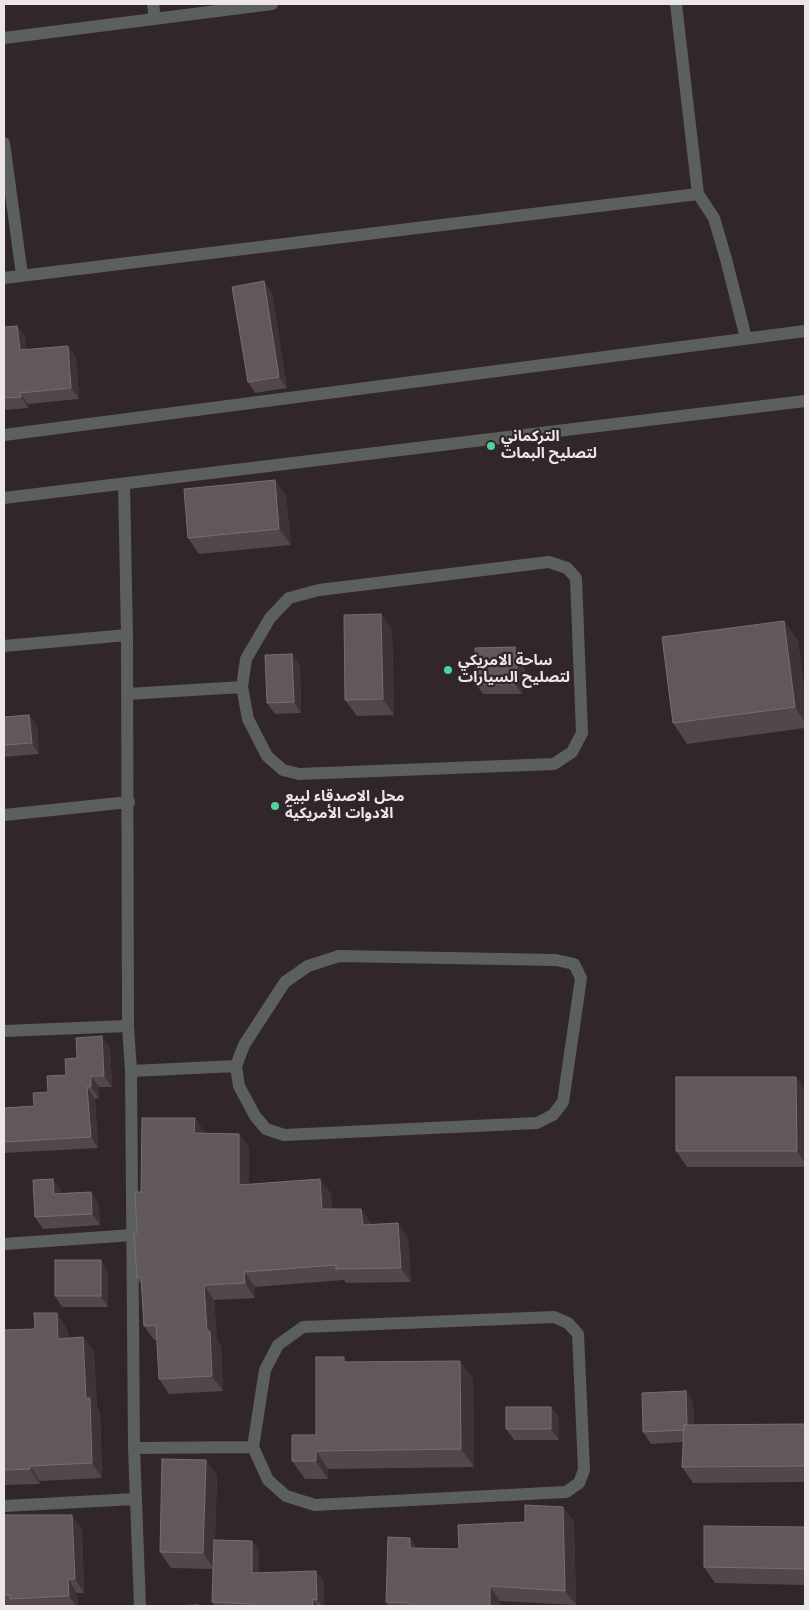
<!DOCTYPE html>
<html>
<head>
<meta charset="utf-8">
<style>
	body { margin:0 }
	#map { position:relative; width:809px; height:1610px; overflow:hidden; background:#30262c; font-family:"Nunito Sans",sans-serif }
	canvas { display:block }
	.frame { position:absolute; inset:0; border:5px solid #ece6e9; pointer-events:none }
</style>
</head>
<body>
<div id="map">
<canvas width="809" height="1610"></canvas>
<div class="frame"></div>
</div>
<script>
const c = document.querySelector('canvas').getContext('2d');
c.lineJoin = 'round';
function toPath(rows) {
  const path = new Path2D();
  for (const r of rows) {
    path.moveTo(r[0], r[1]);
    for (let i = 2; i < r.length; i += 2) path.lineTo(r[i], r[i + 1]);
  }
  return path;
}
function trace(path, color, width, dash) {
  c.strokeStyle = color;
  c.lineWidth = width;
  c.lineCap = dash ? 'butt' : 'round';
  c.setLineDash(dash || []);
  c.stroke(path);
}
function fillPath(path, color) {
  c.fillStyle = color;
  c.fill(path, 'evenodd');
}
function label(font, color, halo, rows, align = 'center') {
  c.font = font + ' "Nunito Sans","Noto Sans Arabic",sans-serif';
  c.lineWidth = 4.5;
  c.setLineDash([]);
  c.textBaseline = 'middle';
  c.strokeStyle = halo;
  c.fillStyle = color;
  for (const [text, x, y, turn = 0] of rows) {
    c.save();
    c.translate(x, y);
    c.rotate((+turn || 0) * Math.PI / 180);
    c.textAlign = isNaN(turn) ? turn : align;
    if (halo) c.strokeText(text, 0, 0);
    c.fillText(text, 0, 0);
    c.restore();
  }
}
const minor = toPath([
	[153,4,155,19],
	[676,4,698,194,714,218,726,259,746,338],
	[4,38,272,4],
	[4,143,22,275],
	[4,278,698,194],
	[4,435,805,331],
	[124,484,127,635,128,1026,131,1071,134,1448,140,1606],
	[4,498,805,401],
	[4,646,127,635],
	[127,694,242,687,248,719,267,756,283,770,299,774,554,764,572,752,582,733,576,578,567,568,549,562,319,590,289,598,270,618,246,659,242,687],
	[4,815,129,802],
	[339,956,556,960,574,964,581,978,563,1102,553,1115,537,1123,284,1135,266,1129,255,1116,239,1086,236,1066,244,1045,285,982,308,966,339,956],
	[4,1031,128,1026],
	[131,1071,236,1066],
	[4,1244,133,1235],
	[134,1448,253,1447,268,1480,286,1496,315,1505,566,1492,579,1483,584,1470,578,1334,568,1323,554,1317,303,1327,278,1345,265,1370,253,1447],
	[4,1506,135,1499]
]);
const wall = toPath([
	[264,281,272,293,287,388,255,393,248,382],
	[17,326,25,337,26,349,76,357,79,399,28,404,28,408,4,410,4,327],
	[275,480,286,496,291,545,199,554,188,538],
	[381,614,392,630,394,715,357,716,345,700],
	[784,621,798,641,805,696,805,728,687,744,673,723],
	[292,654,300,665,301,713,275,714,267,703],
	[522,657,522,662,525,666,522,694,483,694,476,684],
	[29,715,37,726,39,754,4,757,4,717],
	[110,1048,112,1087,99,1087,99,1098,95,1099,98,1148,4,1153,4,1108,34,1106,66,1075,77,1058],
	[805,1089,805,1167,687,1167,676,1151],
	[195,1118,205,1133,239,1134,249,1148,249,1185,320,1179,331,1194,332,1209,361,1209,371,1223,372,1225,398,1223,408,1238,411,1282,346,1283,344,1280,255,1287,255,1298,214,1300,217,1340,221,1346,223,1391,169,1394,159,1379,157,1340,154,1340,144,1326,141,1284,137,1278,141,1192],
	[61,1190,61,1193,91,1192,98,1203,100,1225,43,1229,35,1217],
	[108,1271,108,1307,62,1307,55,1296],
	[67,1328,68,1338,83,1337,94,1352,97,1408,100,1412,102,1478,40,1481,40,1484,4,1485,4,1330],
	[347,1362,473,1378,474,1467,328,1469,328,1479,305,1479,292,1461,316,1435],
	[693,1402,694,1425,805,1424,805,1482,693,1483,682,1467,683,1442,651,1444,643,1432],
	[551,1407,559,1418,559,1440,514,1440,506,1429],
	[206,1460,217,1476,215,1540,252,1541,259,1551,259,1573,324,1581,324,1606,215,1606,212,1602,213,1569,171,1568,160,1552],
	[563,1507,574,1522,576,1605,500,1601,500,1606,389,1606,386,1602,417,1548,459,1549],
	[4,1515,82,1529,84,1593,77,1593,78,1606,4,1606],
	[805,1527,805,1585,715,1583,704,1567]
]);
const shadedWall = toPath([
	[264,281,272,293,287,388,279,377],
	[17,326,25,337,28,361,20,350],
	[68,346,76,357,79,399,71,388],
	[20,393,28,404,28,408,21,397],
	[275,480,286,496,291,545,279,529],
	[381,614,392,630,394,715,383,699],
	[784,621,798,641,805,696,805,722,795,707],
	[515,647,522,657,522,663,525,666,522,694,515,684],
	[292,654,300,665,301,713,294,702],
	[29,715,37,726,39,754,32,743],
	[102,1036,110,1048,112,1087,104,1076],
	[91,1076,99,1087,99,1098,91,1087],
	[796,1077,805,1089,805,1163,797,1151],
	[87,1087,95,1099,98,1148,91,1137],
	[195,1118,205,1133,205,1148,194,1133],
	[239,1134,249,1148,249,1200,239,1185],
	[53,1179,61,1190,62,1205,54,1194],
	[320,1179,331,1194,333,1224,322,1209],
	[91,1192,98,1203,100,1225,92,1214],
	[361,1209,371,1223,373,1240,363,1225],
	[398,1223,408,1238,411,1282,401,1268],
	[101,1260,108,1271,108,1307,101,1296],
	[244,1272,255,1287,255,1298,245,1283],
	[204,1285,214,1300,217,1340,221,1346,223,1391,212,1376,207,1331],
	[57,1313,67,1328,68,1354,58,1339],
	[83,1337,94,1352,97,1408,100,1412,102,1478,92,1463,86,1398],
	[460,1361,473,1378,474,1467,461,1449],
	[686,1391,693,1402,695,1441,687,1430],
	[551,1407,559,1418,559,1440,551,1429],
	[316,1451,328,1469,328,1479,316,1461],
	[206,1460,217,1476,214,1569,203,1553],
	[30,1466,40,1481,40,1484,30,1469],
	[563,1507,574,1522,576,1605,565,1591],
	[72,1515,82,1529,84,1593,75,1579],
	[410,1538,420,1552,410,1548],
	[252,1541,259,1551,259,1583,252,1573],
	[316,1571,324,1581,324,1606,322,1606,317,1600],
	[68,1579,77,1593,78,1606,76,1606,69,1596],
	[490,1586,500,1601,500,1606,490,1606],
	[313,1599,318,1606,313,1606]
]);
const building = toPath([
	[264,281,279,377,248,382,232,287,264,281],
	[17,326,20,350,68,346,71,388,20,393,21,397,4,398,4,327,17,326],
	[275,480,279,529,188,538,184,489,275,480],
	[381,614,383,699,345,700,344,615,381,614],
	[784,621,795,707,673,723,662,637,784,621],
	[515,647,515,656,518,656,515,684,476,684,475,648,515,647],
	[292,654,294,702,267,703,265,655,292,654],
	[29,715,32,743,4,745,4,717,29,715],
	[102,1036,104,1076,91,1076,91,1087,87,1087,91,1137,4,1142,4,1108,34,1106,33,1093,48,1092,47,1076,66,1075,65,1059,77,1058,76,1038,102,1036],
	[676,1077,796,1077,797,1151,676,1151,676,1077],
	[142,1118,195,1118,194,1133,239,1134,239,1185,320,1179,322,1209,361,1209,363,1225,398,1223,401,1268,336,1269,336,1265,244,1272,245,1283,204,1285,207,1331,210,1331,212,1376,159,1379,156,1325,144,1326,141,1277,137,1278,134,1233,137,1233,135,1192,141,1192,142,1118],
	[53,1179,54,1194,91,1192,92,1214,35,1217,33,1180,53,1179],
	[55,1260,101,1260,101,1296,55,1296,55,1260],
	[34,1313,57,1313,58,1339,83,1337,86,1398,90,1398,92,1463,30,1466,30,1469,4,1470,4,1330,35,1329,34,1313],
	[316,1357,344,1357,344,1362,460,1361,461,1449,316,1451,316,1461,292,1461,292,1435,316,1435,316,1357],
	[686,1391,687,1425,684,1425,684,1430,643,1432,642,1393,686,1391],
	[506,1407,551,1407,551,1429,506,1429,506,1407],
	[805,1424,805,1466,682,1467,684,1425,805,1424],
	[162,1459,206,1460,203,1553,160,1552,162,1459],
	[525,1505,563,1507,565,1591,490,1586,490,1606,410,1606,410,1603,386,1602,388,1537,410,1538,410,1548,459,1549,458,1525,525,1522,525,1505],
	[4,1515,72,1515,75,1579,68,1579,69,1596,10,1599,10,1595,4,1595,4,1515],
	[704,1526,805,1527,805,1569,704,1567,704,1526],
	[214,1540,252,1541,252,1573,316,1571,317,1600,313,1599,313,1606,252,1606,252,1604,212,1602,214,1540],
	[198,1605,198,1606,175,1606,198,1605]
]);
const markers = [
	[491,446,5,"#4fd399"],
	[448,670,5,"#4fd399"],
	[275,806,5,"#4fd399"]
];
const poiNames = [
	["التركماني",501,437],
	["لتصليح البمات",501,454],
	["ساحة الامريكي",458,661],
	["لتصليح السيارات",458,678],
	["محل الاصدقاء لبيع",285,797],
	["الادوات الأمريكية",285,814]
];
trace(minor, '#5b605d', 12);
fillPath(wall, '#51474c');
fillPath(shadedWall, '#3d3338');
fillPath(building, '#61585d');
trace(building, '#776e73', 1);
for (const [x, y, r, color] of markers) {
  const dot = new Path2D();
  dot.arc(x, y, r, 0, 2 * Math.PI);
  c.fillStyle = color;
  c.fill(dot);
  trace(dot, '#30262c', 2);
}
label('bold 15px', '#ece6e9', '#30262c', poiNames, 'left');
</script>
</body>
</html>
